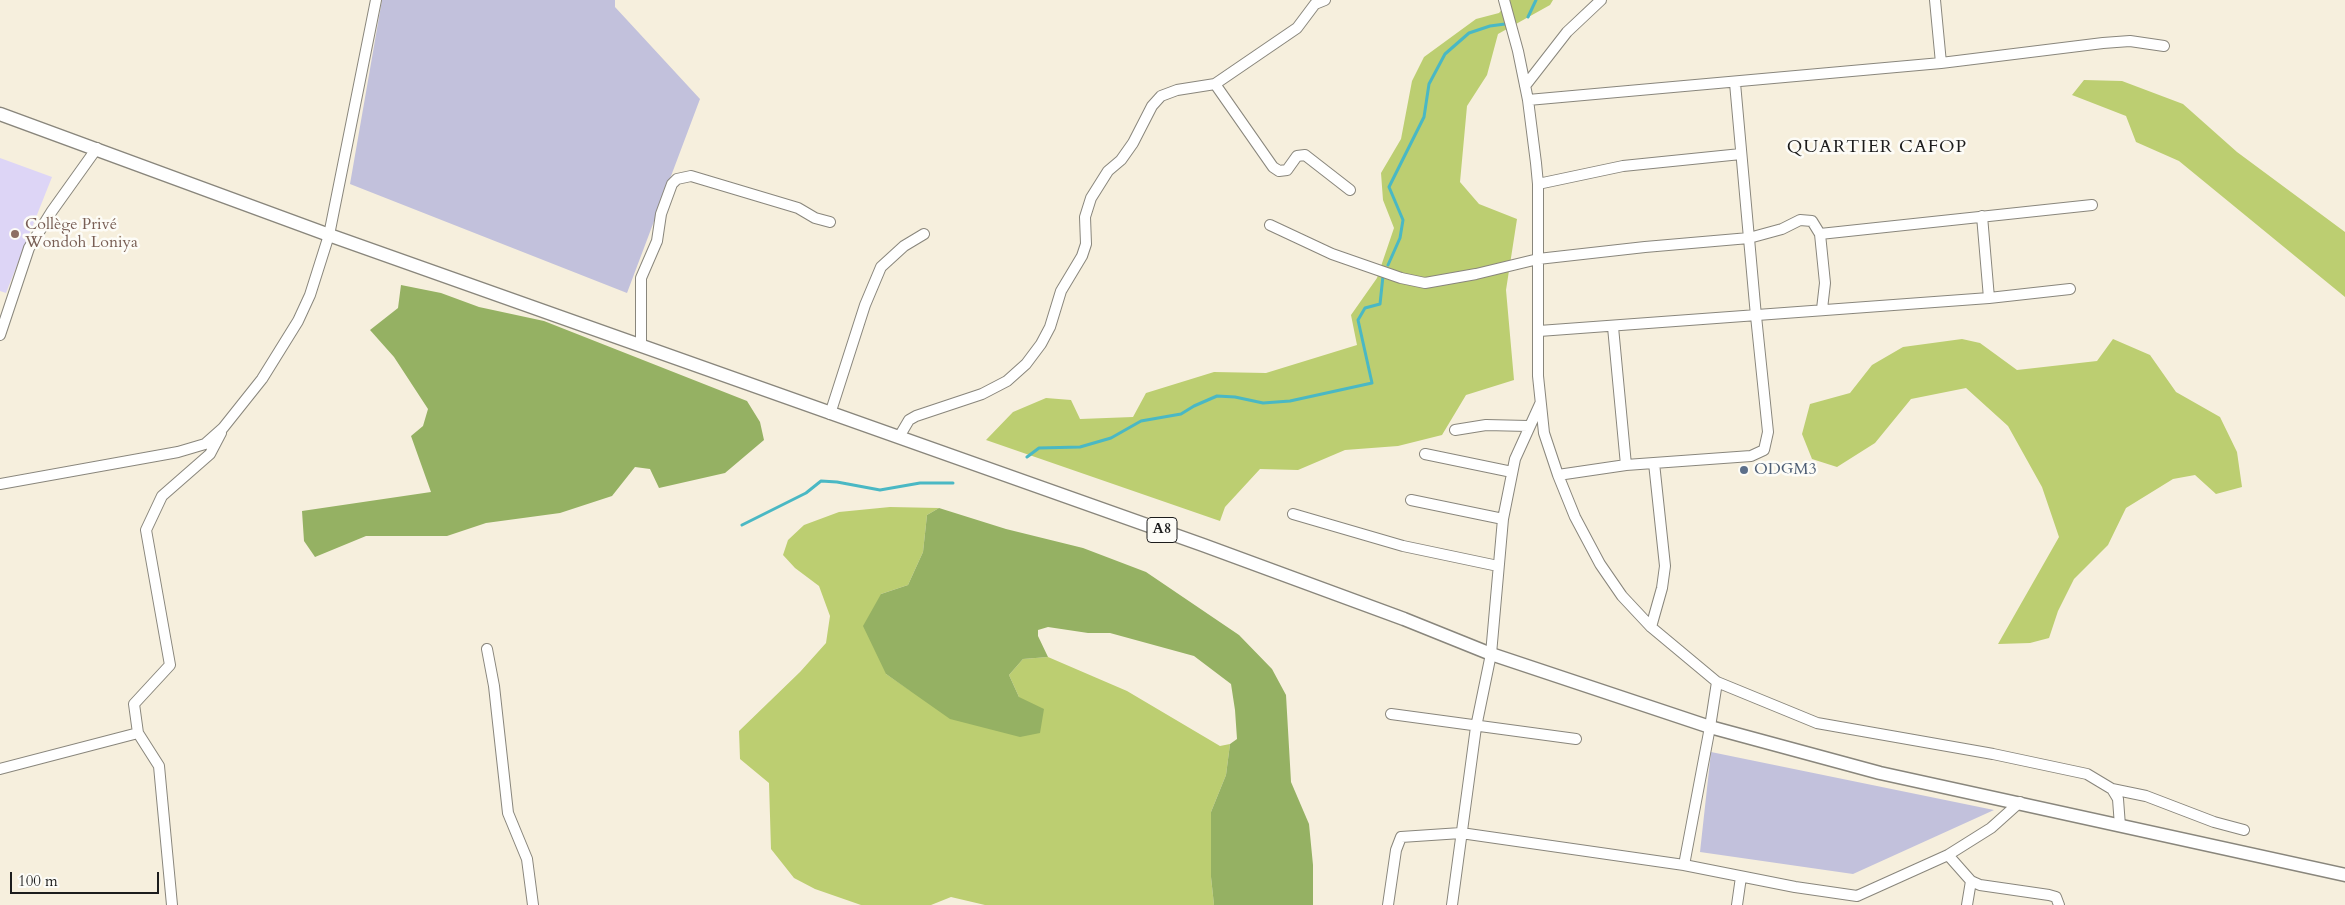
<!DOCTYPE html>
<html>
<head>
<meta charset="utf-8">
<style>
	body { margin:0 }
	#map { position:relative; width:2345px; height:905px; overflow:hidden; background:#f6efdd; font-family:Cardo,serif }
	canvas { display:block }
	.scale { position:absolute; left:10px; top:872px; width:149px; height:22px; box-sizing:border-box; border:2px solid #1c1c1c; border-top:0; padding-left:6px; font-size:15px; line-height:18px; white-space:nowrap; color:#1c1c1c; -webkit-text-stroke:4px #fdfcf7; paint-order:stroke }
</style>
</head>
<body>
<div id="map">
<canvas width="2345" height="905"></canvas>
<div class="scale">100 m</div>
</div>
<script>
const c = document.querySelector('canvas').getContext('2d');
c.lineJoin = 'round';
function fillPath(path, color) {
  c.fillStyle = color;
  c.fill(path, 'evenodd');
}
function toPath(rows) {
  const path = new Path2D();
  for (const r of rows) {
    path.moveTo(r[0], r[1]);
    for (let i = 2; i < r.length; i += 2) path.lineTo(r[i], r[i + 1]);
  }
  return path;
}
function trace(path, color, width, dash) {
  c.strokeStyle = color;
  c.lineWidth = width;
  c.lineCap = dash ? 'butt' : 'round';
  c.setLineDash(dash || []);
  c.stroke(path);
}
function label(font, color, halo, rows, align = 'center') {
  c.font = font + ' Cardo,serif';
  c.lineWidth = 5;
  c.setLineDash([]);
  c.textBaseline = 'middle';
  c.strokeStyle = halo;
  c.fillStyle = color;
  for (const [text, x, y, turn = 0] of rows) {
    c.save();
    c.translate(x, y);
    c.rotate((+turn || 0) * Math.PI / 180);
    c.textAlign = isNaN(turn) ? turn : align;
    if (halo) c.strokeText(text, 0, 0);
    c.fillText(text, 0, 0);
    c.restore();
  }
}
const built = toPath([
	[0,158,52,177,6,293,0,291]
]);
const industrial = toPath([
	[382,0,615,0,615,7,700,99,627,293,350,184],
	[1711,752,1994,810,1853,874,1700,852]
]);
const green = toPath([
	[1510,0,1553,0,1550,5,1498,34,1487,75,1467,106,1460,182,1479,204,1517,219,1506,290,1514,380,1466,395,1442,435,1398,446,1345,450,1298,470,1260,469,1225,507,1220,521,986,440,1013,412,1046,398,1071,400,1080,419,1133,417,1146,393,1214,372,1266,373,1357,345,1351,315,1377,278,1394,228,1383,200,1381,173,1401,139,1412,81,1424,57,1476,19,1499,13],
	[2084,80,2122,81,2183,104,2237,152,2345,232,2345,297,2179,161,2136,142,2126,116,2072,95],
	[1962,339,1980,343,2017,370,2097,361,2113,339,2150,355,2176,392,2220,417,2237,452,2242,487,2216,494,2195,475,2173,479,2126,508,2108,545,2074,579,2058,611,2049,638,2030,643,1998,644,2059,537,2042,487,2008,426,1966,388,1911,399,1875,443,1837,467,1812,459,1802,434,1810,404,1850,393,1872,365,1903,347],
	[890,507,939,508,927,515,923,552,908,585,881,594,886,674,911,691,1019,697,1009,675,1023,659,1048,657,1127,691,1220,746,1230,744,1226,775,1211,812,1211,877,1214,905,985,905,951,897,931,905,861,905,815,889,794,878,771,849,769,783,740,759,739,731,800,672,826,643,830,616,819,586,795,568,783,555,788,540,804,525,839,512]
]);
const forest = toPath([
	[401,285,441,293,479,307,544,321,747,401,760,422,764,440,725,473,659,488,650,469,635,467,612,496,560,513,486,523,447,536,366,536,315,557,304,541,302,511,431,492,411,436,423,426,428,409,394,357,370,330,398,308],
	[939,508,1006,529,1083,548,1146,572,1239,635,1272,669,1286,695,1291,782,1309,824,1313,865,1313,905,1214,905,1211,877,1211,812,1226,775,1230,744,1237,739,1235,710,1231,684,1194,656,1110,633,1088,633,1048,627,1038,630,1038,636,1048,657,1023,659,1009,675,1019,697,1044,709,1040,733,1020,737,950,719,886,674,863,626,881,594,908,585,923,552,927,515]
]);
const stream = toPath([
	[1528,17,1536,0],
	[1388,265,1400,238,1403,220,1389,187,1424,117,1429,84,1445,54,1469,33,1490,26,1505,24],
	[1027,457,1039,448,1080,447,1111,438,1141,421,1181,414,1194,406,1217,396,1235,397,1263,403,1290,401,1372,383,1358,320,1365,308,1380,304,1383,276],
	[742,525,806,493,821,481,837,482,880,490,920,483,953,483]
]);
const minor = toPath([
	[1504,0,1518,51,1528,100,1536,163,1538,184,1538,376,1544,433,1558,475,1575,517,1600,564,1622,596,1651,627,1717,682,1817,723,1993,754,2087,774,2112,789,2118,799,2120,826],
	[1935,0,1941,63],
	[1215,84,1273,167,1279,171,1287,170,1297,156,1305,155,1350,190],
	[1525,86,1567,32,1601,0],
	[1528,100,1941,63,2103,43,2130,41,2164,46],
	[1538,184,1623,166,1741,154],
	[1982,216,1989,298],
	[1270,225,1332,254,1401,278,1425,283,1476,274,1538,259,1645,247,1749,238,1782,229,1800,220,1812,221,1820,234,2092,205],
	[1820,234,1825,283,1822,309],
	[1613,327,1626,465],
	[1539,331,1989,298,2070,289],
	[0,335,29,248,52,211,97,148],
	[641,346,641,278,657,241,661,214,672,184,677,179,691,176,798,208,815,218,830,222],
	[830,414,865,305,881,267,904,246,924,234],
	[1455,430,1486,425,1528,426],
	[899,437,909,420,916,416,982,394,1007,381,1026,364,1041,344,1050,327,1061,291,1082,256,1086,244,1085,217,1091,198,1108,171,1121,160,1133,143,1152,106,1161,96,1177,90,1215,84,1297,28,1315,4,1325,0],
	[1425,454,1512,472],
	[1558,475,1626,465,1751,456,1764,450,1768,432,1756,316,1735,83],
	[0,484,178,452,205,444,223,428,262,379,298,321,310,295,329,235,376,0],
	[1411,500,1503,519],
	[1293,514,1403,546,1498,566],
	[1651,627,1662,588,1665,566,1654,463],
	[487,649,494,686,508,813,527,859,533,905],
	[1391,714,1576,739],
	[0,769,138,733],
	[2112,789,2146,796,2214,822,2244,830],
	[1948,855,1971,881,1967,905],
	[1684,865,1710,727,1717,682],
	[1971,881,1980,885,2049,895,2056,897,2059,905],
	[172,905,159,766,138,733,134,704,170,665,146,530,162,496,210,454,221,433],
	[1388,905,1396,850,1401,837,1461,833,1684,865,1795,887,1857,896,1948,855,1991,828,2020,802],
	[1452,905,1476,727,1491,654,1503,519,1515,459,1540,404],
	[1737,905,1741,877]
]);
const major = toPath([
	[0,114,329,235,1203,545,1404,619,1491,654,1710,727,1880,773,2345,875]
]);
const markers = [
	[15,234,5,"#8d6e63"],
	[1744,470,5,"#5c6f8a"]
];
const shields = [
	[1162,530,30]
];
const shieldNames = [
	["A8",1162,530]
];
const educationNames = [
	["Collège Privé",25,225],
	["Wondoh Loniya",25,243]
];
const serviceNames = [
	["ODGM3",1754,470]
];
const neighbourhoodNames = [
	["QUARTIER CAFOP",1877,148]
];
fillPath(built, '#ddd5f6');
fillPath(industrial, '#c2c1dc');
fillPath(green, '#bcce71');
fillPath(forest, '#95b163');
trace(stream, '#4ab8c4', 3);
trace(minor, '#89867c', 12);
trace(major, '#89867c', 15);
trace(minor, '#fff', 10);
trace(major, '#fff', 12);
for (const [x, y, r, color] of markers) {
  const dot = new Path2D();
  dot.arc(x, y, r, 0, 2 * Math.PI);
  c.fillStyle = color;
  c.fill(dot);
  trace(dot, '#fdfcf7', 2);
}
for (const [x, y, w] of shields) {
  const box = new Path2D();
  box.roundRect(x - w / 2, y - 12.5, w, 25, 4);
  c.fillStyle = '#fdfcf7';
  c.fill(box);
  trace(box, '#1c1c1c', 1);
}
label('bold 15px', '#1c1c1c', null, shieldNames);
label('16px', '#785e54', '#fdfcf7', educationNames, 'left');
label('16px', '#4e5e75', '#fdfcf7', serviceNames, 'left');
c.letterSpacing = '1px';
label('18px', '#1c1c1c', '#fdfcf7', neighbourhoodNames);
c.letterSpacing = '0px';
</script>
</body>
</html>
